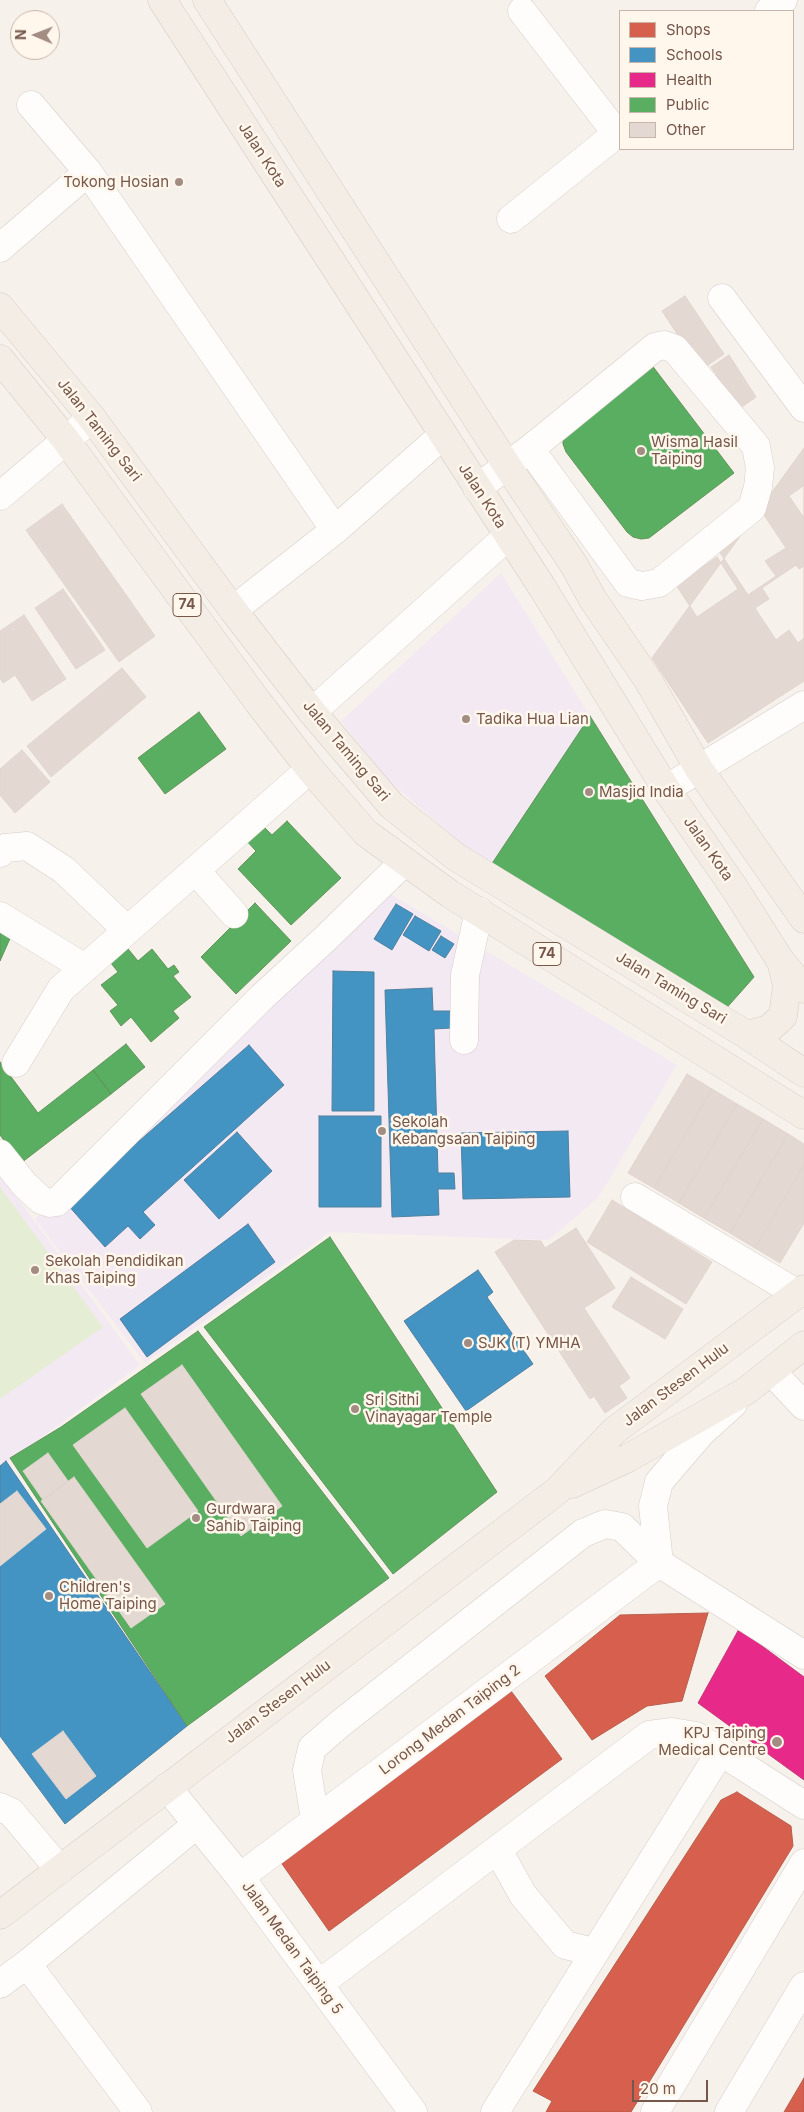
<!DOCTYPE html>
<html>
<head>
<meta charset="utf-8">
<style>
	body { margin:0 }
	#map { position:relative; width:804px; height:2112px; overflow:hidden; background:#f7f1eb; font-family:Inter,sans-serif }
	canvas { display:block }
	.legend { position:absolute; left:619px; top:10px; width:175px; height:140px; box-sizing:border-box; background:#fff6ec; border:1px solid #c8b6ab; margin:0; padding:6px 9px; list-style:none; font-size:15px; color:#76574a }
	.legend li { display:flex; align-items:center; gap:10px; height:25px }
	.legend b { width:25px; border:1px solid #c8b6ab }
	.north { position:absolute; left:10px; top:10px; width:50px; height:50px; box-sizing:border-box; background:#fff6ec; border:1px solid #c8b6ab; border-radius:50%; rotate:271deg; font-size:14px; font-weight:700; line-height:20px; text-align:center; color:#76574a }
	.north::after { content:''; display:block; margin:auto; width:18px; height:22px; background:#a38d82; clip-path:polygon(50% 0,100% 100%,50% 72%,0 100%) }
	.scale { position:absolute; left:632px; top:2080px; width:76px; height:22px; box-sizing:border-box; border:2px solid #76574a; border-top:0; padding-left:6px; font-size:15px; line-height:18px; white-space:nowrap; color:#76574a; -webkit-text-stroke:4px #fff6ec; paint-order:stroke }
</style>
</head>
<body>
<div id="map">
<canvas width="804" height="2112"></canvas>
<ul class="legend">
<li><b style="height:14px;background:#d6604d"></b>Shops</li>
<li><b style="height:14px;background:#4393c3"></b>Schools</li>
<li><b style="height:14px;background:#e7298a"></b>Health</li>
<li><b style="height:14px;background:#5aae61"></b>Public</li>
<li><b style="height:14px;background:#e4d9d2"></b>Other</li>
</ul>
<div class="north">N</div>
<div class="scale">20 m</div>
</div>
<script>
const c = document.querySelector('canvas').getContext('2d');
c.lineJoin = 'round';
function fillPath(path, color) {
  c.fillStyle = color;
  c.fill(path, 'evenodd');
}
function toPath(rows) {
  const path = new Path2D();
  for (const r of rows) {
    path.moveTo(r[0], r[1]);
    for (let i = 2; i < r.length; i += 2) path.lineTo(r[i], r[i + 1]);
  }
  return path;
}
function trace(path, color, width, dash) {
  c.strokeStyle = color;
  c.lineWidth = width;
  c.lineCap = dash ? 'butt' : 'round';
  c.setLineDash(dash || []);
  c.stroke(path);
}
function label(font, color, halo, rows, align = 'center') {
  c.font = font + ' Inter,sans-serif';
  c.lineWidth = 5;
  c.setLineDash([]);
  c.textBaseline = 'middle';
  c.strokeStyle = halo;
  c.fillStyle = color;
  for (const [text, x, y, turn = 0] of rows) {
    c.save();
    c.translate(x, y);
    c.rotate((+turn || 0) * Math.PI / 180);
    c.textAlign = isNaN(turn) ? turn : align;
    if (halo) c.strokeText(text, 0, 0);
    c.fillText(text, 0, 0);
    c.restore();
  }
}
const education = toPath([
	[501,573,590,716,489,868,388,780,341,721],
	[379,887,677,1065,598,1198,549,1240,330,1232,145,1363,35,1219],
	[0,1174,140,1365,0,1468]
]);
const green = toPath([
	[0,1187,103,1327,0,1399]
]);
const shops = toPath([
	[708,1613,682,1701,647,1706,592,1740,545,1676,620,1615,708,1613],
	[508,1687,562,1759,329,1931,280,1861,508,1687],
	[737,1792,791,1826,793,1846,631,2112,546,2112,552,2101,533,2091,721,1800,737,1792],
	[804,2078,804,2112,784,2112,804,2078]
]);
const schools = toPath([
	[396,904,413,914,392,950,374,939,396,904],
	[415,916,441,931,429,951,403,935,415,916],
	[441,936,454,944,445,958,432,950,441,936],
	[333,971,374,972,374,1111,332,1111,333,971],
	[432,988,433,1011,450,1011,451,1028,434,1029,438,1173,454,1173,455,1189,438,1189,439,1215,392,1217,385,990,432,988],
	[249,1045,284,1085,143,1212,155,1225,140,1239,128,1226,105,1247,67,1204,249,1045],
	[319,1116,381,1116,381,1207,319,1207,319,1116],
	[568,1131,570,1197,463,1199,461,1133,568,1131],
	[237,1132,272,1171,219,1219,184,1180,237,1132],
	[248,1224,275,1262,147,1357,120,1319,248,1224],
	[478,1270,493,1292,487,1297,533,1364,466,1411,404,1321,478,1270],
	[6,1461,187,1726,65,1824,0,1736,0,1466,6,1461]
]);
const health = toPath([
	[739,1629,804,1677,804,1780,698,1703,739,1629]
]);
const public = toPath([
	[651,364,734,473,649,538,641,539,633,537,627,532,566,452,563,444,563,436,651,364],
	[199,712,226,749,165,794,138,758,199,712],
	[590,716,754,977,723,1012,489,868,590,716],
	[287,821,341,878,291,925,238,869,256,851,243,837,259,822,272,835,287,821],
	[255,903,291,941,236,994,201,957,255,903],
	[0,928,12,934,0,961,0,928],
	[124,944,138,961,152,949,168,969,174,965,179,972,173,976,191,997,173,1011,179,1018,151,1042,131,1017,121,1026,110,1011,118,1005,101,985,118,972,107,958,124,944],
	[126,1044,145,1067,111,1094,93,1070,126,1044],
	[0,1062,38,1113,93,1070,111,1094,21,1163,0,1135,0,1062],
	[330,1237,497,1492,393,1574,204,1327,330,1237],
	[198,1331,389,1578,187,1726,10,1458,61,1427,198,1331]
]);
const building = toPath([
	[685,296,724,354,701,370,662,311,685,296],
	[729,355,756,397,739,409,711,367,729,355],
	[804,448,804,681,708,743,652,658,804,448],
	[803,486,804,488,804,518,789,496,803,486],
	[62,504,155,636,119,662,26,530,62,504],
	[764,515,786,548,765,561,776,576,748,595,717,548,764,515],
	[717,557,738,589,697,617,676,585,717,557],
	[796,565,799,569,804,566,804,638,798,643,789,630,776,640,755,608,769,599,762,588,796,565],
	[63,589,105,650,76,669,35,608,63,589],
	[24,615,66,679,32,701,15,675,3,683,0,678,0,631,24,615],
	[122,668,146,697,51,777,27,746,122,668],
	[22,750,50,782,15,813,0,795,0,769,22,750],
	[687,1074,712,1089,654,1188,628,1173,687,1074],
	[712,1089,737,1104,679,1203,654,1188,712,1089],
	[737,1104,763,1119,704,1218,679,1203,737,1104],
	[763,1119,788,1134,730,1233,704,1218,763,1119],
	[788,1134,804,1144,804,1165,755,1248,730,1233,788,1134],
	[804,1165,804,1223,780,1263,755,1248,804,1165],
	[612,1200,712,1262,686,1304,587,1242,612,1200],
	[576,1228,615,1288,584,1308,630,1378,619,1386,627,1398,605,1413,594,1396,590,1399,495,1252,514,1240,541,1241,545,1248,576,1228],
	[631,1277,683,1309,665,1339,612,1307,631,1277],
	[182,1365,282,1506,241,1536,141,1394,182,1365],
	[125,1408,198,1511,147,1548,73,1445,125,1408],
	[48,1453,68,1481,43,1500,23,1471,48,1453],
	[74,1477,165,1604,131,1628,41,1501,74,1477],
	[17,1491,46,1529,0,1566,0,1504,17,1491],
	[63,1731,96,1776,66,1799,32,1754,63,1731]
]);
const minor = toPath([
	[522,11,617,134],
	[769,11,783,0],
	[31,105,88,172,335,530],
	[511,219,620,131],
	[0,248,88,172],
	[722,298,804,408],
	[477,488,530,449,655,347,664,345,675,349,756,446,760,468,758,487,752,508,659,583,642,586,628,583,530,449],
	[0,496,92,418],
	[233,610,335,530,443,435],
	[312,712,508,536],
	[666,789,804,705],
	[0,853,5,848,27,846,64,870,127,930],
	[196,871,234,914],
	[0,916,85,968],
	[464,1040,465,975,479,911],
	[16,1063,61,989,310,769],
	[0,1154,24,1184,41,1200,50,1203,57,1202,262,997,326,938,404,862],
	[635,1197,798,1294],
	[772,1372,804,1406],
	[733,1404,701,1433,659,1482,653,1506,659,1563,804,1655],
	[167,1787,240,1877,413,2112],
	[0,1807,11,1812,60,1870],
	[498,1850,523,1895,565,1945,594,1952],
	[240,1877,659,1563,622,1527,605,1524,583,1533,341,1723,312,1748,307,1770,315,1820],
	[27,1964,138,2112],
	[0,1984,27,1964,196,1825],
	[319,1984,649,1735,672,1732,696,1736,804,1805],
	[495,2112,721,1751],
	[655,2112,804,1863],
	[729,2112,804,1986]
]);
const major = toPath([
	[162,0,542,587,666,789,735,889,780,960,804,989],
	[207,0,508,467,574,565,592,598,648,680,699,769,804,919],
	[0,307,92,418,233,610,312,712,392,806,456,857,747,1035,804,1073],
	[0,359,65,439,258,702,310,769,366,833,450,894,804,1115],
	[747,1035,769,1029,783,1016,787,985,781,961],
	[572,1484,628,1458,746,1391,804,1345],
	[0,1915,557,1491,614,1431,804,1289]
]);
const markers = [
	[179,182,5,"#a38d82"],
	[641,451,5,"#a38d82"],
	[466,719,5,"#a38d82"],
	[589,792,5,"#a38d82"],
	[382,1131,5,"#a38d82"],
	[35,1270,5,"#a38d82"],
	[468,1343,5,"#a38d82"],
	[355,1409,5,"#a38d82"],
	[196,1518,5,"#a38d82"],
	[49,1596,5,"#a38d82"],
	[777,1742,6,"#a38d82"]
];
const shields = [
	[187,605,28],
	[547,954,28]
];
const shieldNames = [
	["74",187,605],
	["74",547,954]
];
const streetNames = [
	["Jalan Kota",262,155,57],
	["Jalan Taming Sari",99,430,52],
	["Jalan Kota",482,496,57],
	["Jalan Taming Sari",346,751,50],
	["Jalan Kota",708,849,55],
	["Jalan Taming Sari",671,988,31],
	["Jalan Stesen Hulu",676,1385,-37],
	["Jalan Stesen Hulu",278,1702,-37],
	["Lorong Medan Taiping 2",450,1720,-37],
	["Jalan Medan Taiping 5",292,1948,54]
];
const poiNames = [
	["Tokong Hosian",169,182,"right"],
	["Wisma Hasil",651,442],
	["Taiping",651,459],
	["Tadika Hua Lian",476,719],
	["Masjid India",599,792],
	["Sekolah",392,1122],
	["Kebangsaan Taiping",392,1139],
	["Sekolah Pendidikan",45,1261],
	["Khas Taiping",45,1278],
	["SJK (T) YMHA",478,1343],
	["Sri Sithi",365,1400],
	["Vinayagar Temple",365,1417],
	["Gurdwara",206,1509],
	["Sahib Taiping",206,1526],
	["Children's",59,1587],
	["Home Taiping",59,1604],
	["KPJ Taiping",766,1733,"right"],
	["Medical Centre",766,1750,"right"]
];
fillPath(education, '#f3e9f3');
fillPath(green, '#e5eed5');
fillPath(shops, '#d6604d');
trace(shops, '#b95d4c', 1);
fillPath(schools, '#4393c3');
trace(schools, '#52819f', 1);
fillPath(health, '#e7298a');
trace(health, '#c53777', 1);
fillPath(public, '#5aae61');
trace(public, '#62945a', 1);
fillPath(building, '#e4d9d2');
trace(building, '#e0d4cd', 1);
trace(minor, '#d6cdc8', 29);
trace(major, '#d6ccc6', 29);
trace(minor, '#fefdfc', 28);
trace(major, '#f3ede5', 28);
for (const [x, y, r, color] of markers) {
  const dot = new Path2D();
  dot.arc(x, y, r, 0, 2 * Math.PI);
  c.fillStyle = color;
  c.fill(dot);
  trace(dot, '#fff6ec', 2);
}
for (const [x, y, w] of shields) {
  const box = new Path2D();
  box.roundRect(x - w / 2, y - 11.5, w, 23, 4);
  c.fillStyle = '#fff6ec';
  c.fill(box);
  trace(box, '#76574a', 1);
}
label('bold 14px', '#76574a', null, shieldNames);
label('15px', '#76574a', '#fff6ec', streetNames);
label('15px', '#76574a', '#fff6ec', poiNames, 'left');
</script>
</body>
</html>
